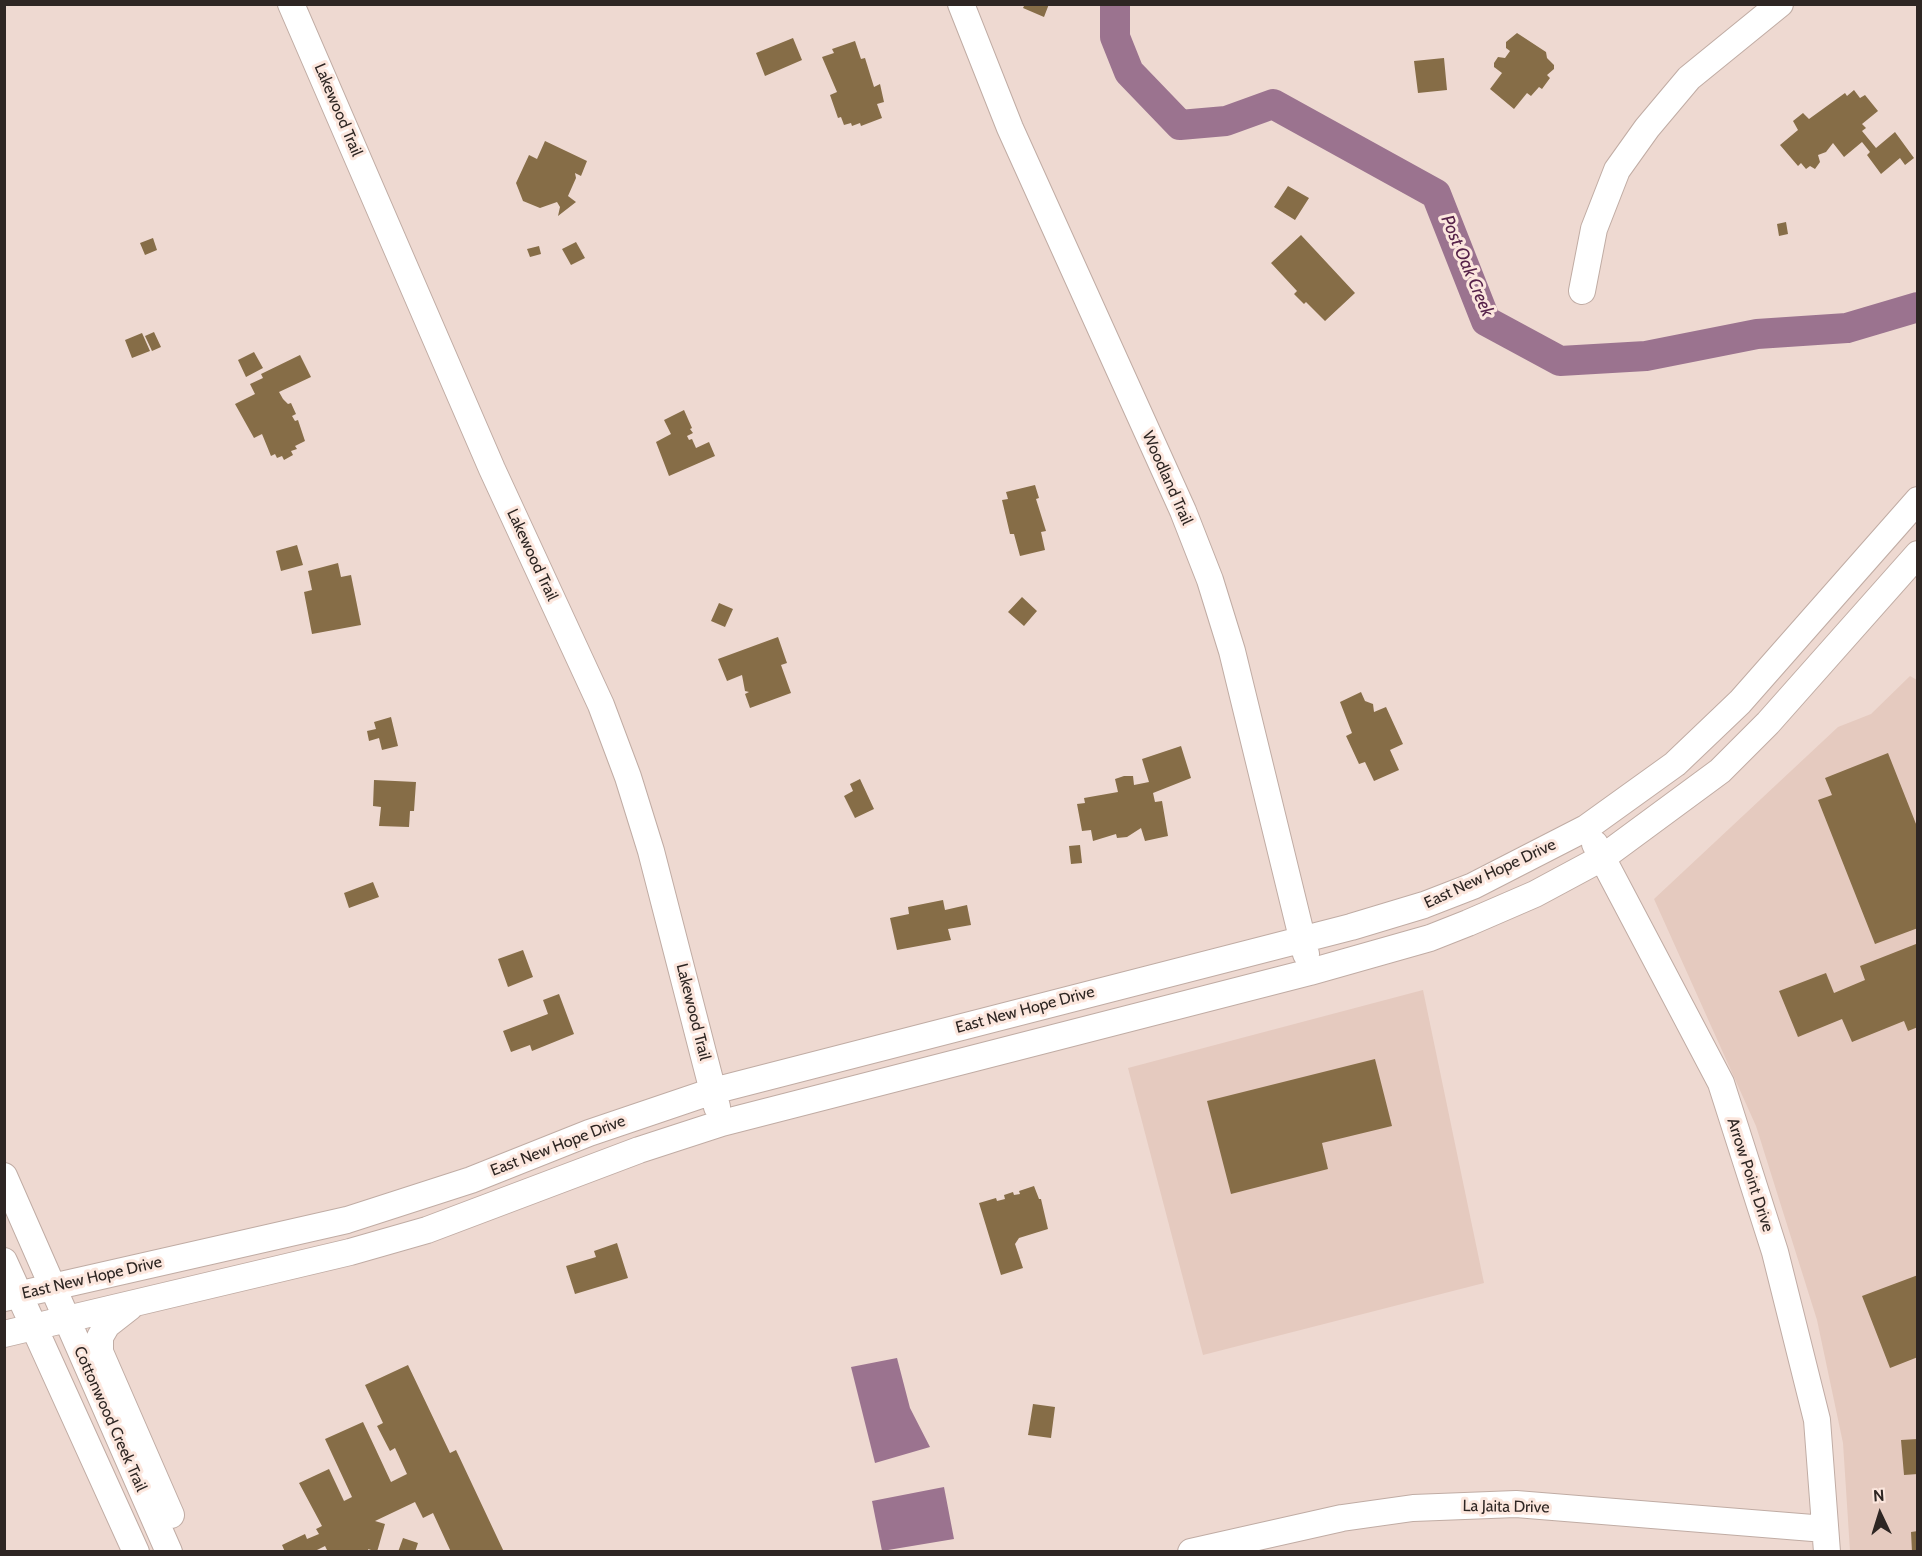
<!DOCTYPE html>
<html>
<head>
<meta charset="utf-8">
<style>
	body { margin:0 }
	#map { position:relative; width:1922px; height:1556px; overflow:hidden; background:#eed9d1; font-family:Cabin,sans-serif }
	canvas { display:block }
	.frame { position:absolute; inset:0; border:6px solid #2e2623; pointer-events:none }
	.north { position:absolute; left:1850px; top:1484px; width:60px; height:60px; -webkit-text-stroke:4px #fce7de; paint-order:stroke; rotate:356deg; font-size:16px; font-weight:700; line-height:24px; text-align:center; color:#2e2623 }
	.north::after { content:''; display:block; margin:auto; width:21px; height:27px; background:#2e2623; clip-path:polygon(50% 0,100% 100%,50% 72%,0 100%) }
</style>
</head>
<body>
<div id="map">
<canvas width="1922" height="1556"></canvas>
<div class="frame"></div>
<div class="north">N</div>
</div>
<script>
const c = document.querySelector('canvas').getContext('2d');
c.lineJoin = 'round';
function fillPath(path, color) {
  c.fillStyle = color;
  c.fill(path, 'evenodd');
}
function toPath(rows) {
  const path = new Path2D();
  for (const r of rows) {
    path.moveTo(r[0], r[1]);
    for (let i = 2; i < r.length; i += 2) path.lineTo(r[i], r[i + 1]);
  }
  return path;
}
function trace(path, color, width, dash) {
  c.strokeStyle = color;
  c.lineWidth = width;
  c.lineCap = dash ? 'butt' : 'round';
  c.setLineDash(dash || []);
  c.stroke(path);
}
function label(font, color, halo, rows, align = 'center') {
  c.font = font + ' Cabin,sans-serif';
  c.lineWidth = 6;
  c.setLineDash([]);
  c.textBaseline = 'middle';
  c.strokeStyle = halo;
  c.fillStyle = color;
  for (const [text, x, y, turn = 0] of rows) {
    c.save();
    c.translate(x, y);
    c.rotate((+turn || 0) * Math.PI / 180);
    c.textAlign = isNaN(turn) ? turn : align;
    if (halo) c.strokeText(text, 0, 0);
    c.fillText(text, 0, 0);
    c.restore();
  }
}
const built = toPath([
	[1910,676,1917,680,1917,1551,1850,1551,1843,1443,1817,1320,1756,1126,1654,899,1838,727,1871,714],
	[1423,990,1484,1283,1203,1355,1128,1068]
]);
const water = toPath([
	[897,1358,910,1408,930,1447,875,1463,851,1367],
	[944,1487,954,1539,882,1551,872,1501]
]);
const river = toPath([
	[1115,4,1115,37,1129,72,1180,125,1226,121,1273,104,1436,194,1486,321,1560,361,1646,356,1757,334,1847,328,1918,307]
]);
const building = toPath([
	[1025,4,1049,4,1044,17,1023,8],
	[1517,33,1546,52,1547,58,1554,65,1554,69,1547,75,1550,78,1542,89,1539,87,1531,96,1527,93,1514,109,1490,89,1502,73,1494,67,1494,63,1498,57,1505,58,1510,51,1506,48,1506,42],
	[793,38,802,60,765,76,756,53],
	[855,41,861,59,865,58,874,87,880,84,884,102,877,104,882,118,861,126,860,123,852,126,851,123,844,125,841,117,838,118,830,95,837,92,822,57,834,53,832,49],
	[1444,58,1447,90,1418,93,1414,61],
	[1854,90,1860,98,1865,95,1878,111,1862,124,1866,128,1862,131,1876,148,1895,132,1914,158,1905,165,1900,158,1881,174,1867,155,1870,152,1862,142,1844,157,1833,143,1826,152,1818,155,1820,162,1815,169,1810,166,1806,169,1801,163,1798,166,1780,145,1798,130,1793,121,1803,113,1809,119,1845,93,1847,96],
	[545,141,587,161,581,176,575,173,576,178,568,196,576,202,558,216,560,207,557,202,540,208,523,201,516,183,529,155,537,159],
	[1288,186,1309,198,1295,220,1274,207],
	[1786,222,1788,234,1779,236,1777,224],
	[1301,235,1355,293,1325,321,1306,302,1304,304,1294,294,1297,291,1271,263],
	[153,238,157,250,145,255,140,243],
	[576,242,585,258,571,265,562,249],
	[539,246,541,254,530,257,527,249],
	[154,332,161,347,152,351,145,336],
	[142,333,150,351,132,358,125,340],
	[254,352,263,368,246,377,238,360],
	[300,355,311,377,279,392,283,399,288,404,291,403,296,414,292,416,295,421,298,420,305,441,295,446,297,449,291,451,293,455,284,460,282,456,277,458,275,454,271,456,262,434,254,438,235,404,255,394,250,384,263,378,261,374],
	[684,410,692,428,690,429,693,433,687,436,689,440,692,439,696,448,709,442,715,456,669,476,656,442,671,434,664,420],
	[1035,485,1039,498,1036,499,1046,531,1041,532,1045,550,1020,556,1014,534,1010,534,1002,500,1008,499,1006,492],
	[297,545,303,565,281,571,276,551],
	[338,563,341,577,351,575,361,625,312,634,304,592,312,590,308,571],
	[1022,597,1037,611,1024,626,1008,612],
	[719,603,733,609,725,627,711,621],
	[778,637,787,663,781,665,791,693,750,708,745,694,749,692,745,691,742,675,727,681,718,659],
	[1361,692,1365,701,1373,704,1374,712,1386,707,1403,744,1390,750,1399,770,1374,781,1365,762,1359,764,1346,736,1352,733,1340,702],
	[391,717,398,746,382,750,379,738,369,741,367,731,376,729,374,722],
	[1181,746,1191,778,1153,793,1155,802,1162,801,1168,836,1145,841,1141,828,1127,837,1117,838,1116,834,1093,841,1091,830,1082,831,1077,804,1085,803,1084,798,1118,792,1115,779,1124,776,1133,776,1134,785,1149,782,1142,759],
	[1888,753,1918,829,1918,928,1875,944,1818,800,1832,795,1825,778],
	[860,779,874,809,855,818,844,796,853,791,850,784],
	[374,780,416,782,414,811,410,811,409,827,379,826,381,807,373,806],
	[1080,845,1082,863,1071,864,1069,846],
	[373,882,379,897,349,908,344,893],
	[943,900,945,910,967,905,971,925,948,929,951,940,897,950,890,918,909,914,908,907],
	[1916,944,1918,1027,1908,1031,1904,1021,1852,1042,1842,1019,1798,1037,1779,991,1826,973,1834,993,1865,980,1860,966],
	[523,950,533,977,508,987,498,959],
	[559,994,574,1034,532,1051,530,1045,511,1052,503,1031,548,1014,543,1000],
	[1375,1059,1392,1126,1322,1143,1328,1169,1231,1194,1207,1101],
	[1034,1186,1039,1199,1041,1199,1048,1229,1019,1238,1015,1244,1023,1268,1001,1275,979,1203,996,1198,997,1201,1005,1199,1004,1195,1013,1192,1014,1195,1020,1194,1019,1191],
	[617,1243,628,1278,575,1294,566,1266,596,1257,594,1251],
	[1918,1275,1918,1357,1890,1368,1862,1296],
	[408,1365,450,1453,456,1450,504,1552,451,1552,433,1513,423,1518,415,1502,375,1521,385,1524,377,1552,368,1549,369,1552,328,1552,325,1546,313,1552,285,1552,282,1545,305,1534,307,1539,319,1534,316,1529,322,1526,299,1483,329,1469,344,1501,352,1497,325,1439,363,1422,391,1482,407,1474,395,1448,390,1451,377,1426,383,1423,365,1385],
	[1033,1404,1055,1407,1051,1438,1028,1435],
	[1918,1439,1918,1474,1904,1475,1901,1440],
	[1918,1531,1918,1552,1912,1552,1911,1532],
	[403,1538,418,1543,415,1552,398,1552]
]);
const minor = toPath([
	[291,4,492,469,601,705,628,777,651,851,717,1107],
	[961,4,1010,128,1183,511,1210,580,1232,651,1306,954],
	[1582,291,1594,229,1617,170,1647,128,1689,78,1780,4],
	[1595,844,1721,1083,1775,1252,1817,1420,1827,1552],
	[4,1176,169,1552],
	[4,1261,136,1552],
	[4,1298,347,1220,471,1180,589,1133,713,1091,1351,927,1424,905,1473,886,1586,828,1675,764,1740,702,1918,500],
	[130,1307,107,1325,100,1337,100,1352,171,1515],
	[4,1334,350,1252,427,1230,639,1150,722,1123,1310,972,1430,938,1468,923,1535,894,1602,858,1720,771,1768,723,1918,554],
	[1191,1552,1342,1518,1413,1508,1516,1504,1825,1529]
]);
const streetNames = [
	["Lakewood Trail",338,110,67],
	["Woodland Trail",1167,478,66],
	["Lakewood Trail",532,555,65],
	["East New Hope Drive",1490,874,-25],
	["East New Hope Drive",1025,1010,-15],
	["Lakewood Trail",693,1012,76],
	["East New Hope Drive",558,1146,-21],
	["Arrow Point Drive",1750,1175,72],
	["East New Hope Drive",92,1278,-13],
	["Cottonwood Creek Trail",110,1419,66],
	["La Jaita Drive",1506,1507,1]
];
const waterNames = [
	["Post Oak Creek",1467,266,67]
];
fillPath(built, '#e5cabf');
fillPath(water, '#9b738f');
trace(river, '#9b738f', 30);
fillPath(building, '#866d47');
trace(minor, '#c0aca4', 28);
trace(minor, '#fff', 26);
label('16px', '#2e2623', '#fce7de', streetNames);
label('italic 18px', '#562249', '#fce7de', waterNames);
</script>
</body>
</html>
